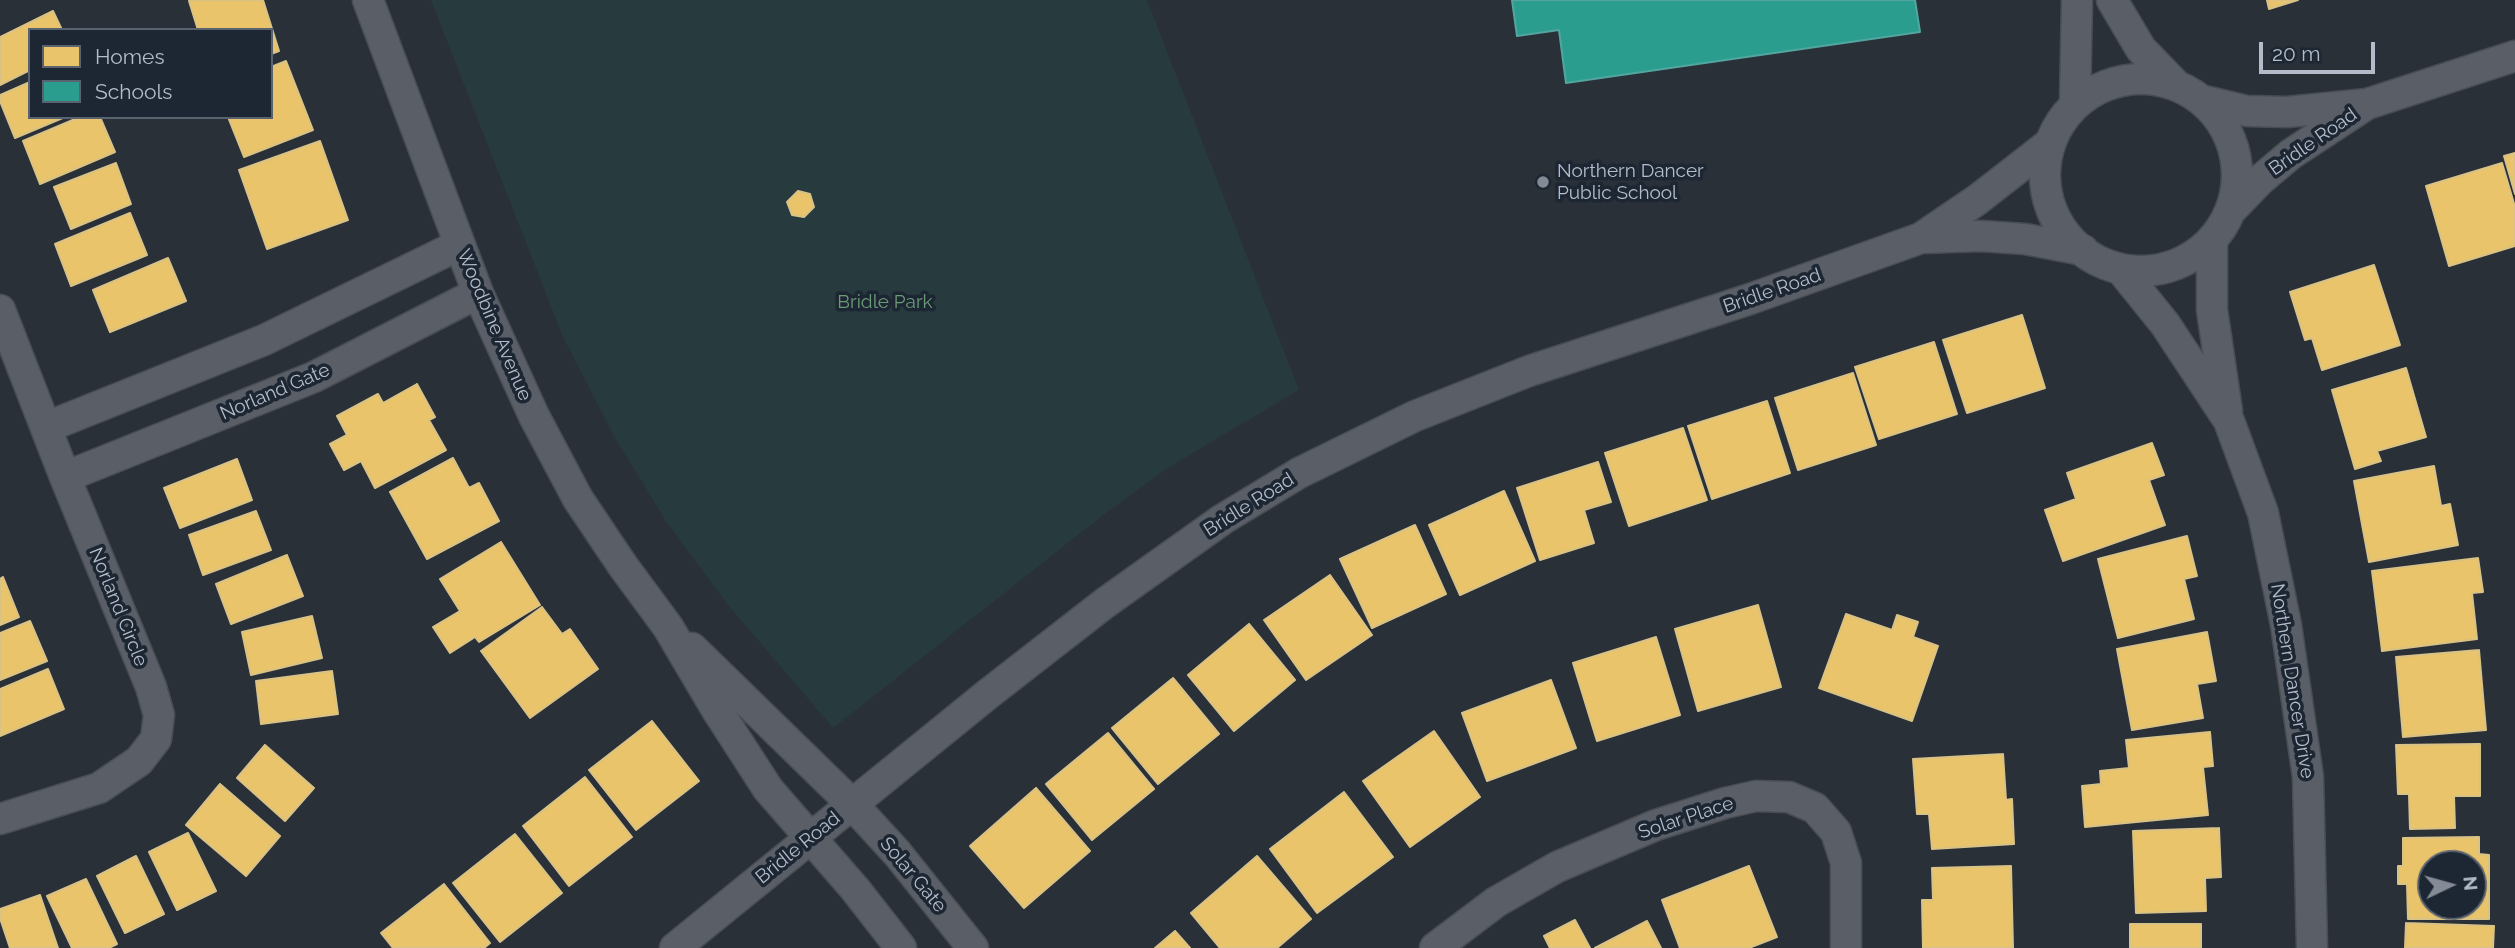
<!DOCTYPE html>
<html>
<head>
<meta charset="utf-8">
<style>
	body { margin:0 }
	#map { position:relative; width:2515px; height:948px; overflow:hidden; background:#2a3038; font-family:Raleway,sans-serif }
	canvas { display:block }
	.legend { position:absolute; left:28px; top:28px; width:245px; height:91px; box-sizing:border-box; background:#1d2633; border:2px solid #59626f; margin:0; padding:9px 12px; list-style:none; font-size:21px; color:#b4bcc9 }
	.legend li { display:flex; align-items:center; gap:14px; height:35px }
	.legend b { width:35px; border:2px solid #59626f }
	.north { position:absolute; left:2417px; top:850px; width:70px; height:70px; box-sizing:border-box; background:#1d2633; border:2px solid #59626f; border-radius:50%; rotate:85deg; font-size:19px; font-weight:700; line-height:28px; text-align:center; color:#b4bcc9 }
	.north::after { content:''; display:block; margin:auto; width:24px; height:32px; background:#848b96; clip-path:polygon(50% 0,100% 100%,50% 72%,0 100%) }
	.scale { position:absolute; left:2259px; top:42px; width:116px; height:32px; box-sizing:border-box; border:4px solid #b4bcc9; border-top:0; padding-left:9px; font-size:21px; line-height:24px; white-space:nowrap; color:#b4bcc9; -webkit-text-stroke:5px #1d2633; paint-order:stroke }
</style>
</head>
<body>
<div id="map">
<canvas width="2515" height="948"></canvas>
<ul class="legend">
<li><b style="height:19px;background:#e9c46a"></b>Homes</li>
<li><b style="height:19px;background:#2a9d8f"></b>Schools</li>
</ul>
<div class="north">N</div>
<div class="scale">20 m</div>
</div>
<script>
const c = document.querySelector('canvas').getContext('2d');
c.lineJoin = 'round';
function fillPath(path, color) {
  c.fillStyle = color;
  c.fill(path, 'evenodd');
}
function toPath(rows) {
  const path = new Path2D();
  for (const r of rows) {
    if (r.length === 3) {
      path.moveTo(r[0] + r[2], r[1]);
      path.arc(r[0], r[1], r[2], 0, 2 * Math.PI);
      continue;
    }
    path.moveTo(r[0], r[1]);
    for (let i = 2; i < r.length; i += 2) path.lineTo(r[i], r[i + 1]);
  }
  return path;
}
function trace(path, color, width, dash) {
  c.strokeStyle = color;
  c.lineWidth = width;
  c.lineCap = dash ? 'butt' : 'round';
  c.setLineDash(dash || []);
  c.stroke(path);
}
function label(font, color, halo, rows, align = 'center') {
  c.font = font + ' Raleway,sans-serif';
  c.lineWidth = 7;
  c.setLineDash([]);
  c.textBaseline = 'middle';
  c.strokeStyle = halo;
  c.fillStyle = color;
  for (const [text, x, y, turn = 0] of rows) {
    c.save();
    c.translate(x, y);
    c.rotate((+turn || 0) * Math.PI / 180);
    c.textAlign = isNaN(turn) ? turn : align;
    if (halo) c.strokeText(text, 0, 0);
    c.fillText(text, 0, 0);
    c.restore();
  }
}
const green = toPath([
	[431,0,1147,0,1299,390,1171,466,1111,509,833,728,728,605,668,524,615,438,563,337]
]);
const homes = toPath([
	[193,0,263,0,279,51,271,54,271,30,198,30,189,1,193,0],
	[2267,0,2298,0,2269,9,2267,0],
	[53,11,62,30,30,30,30,70,0,85,0,37,53,11],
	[286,61,313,130,244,157,228,117,271,117,271,67,286,61],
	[30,82,30,117,65,117,15,138,0,101,0,95,30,82],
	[80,117,100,117,115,152,40,184,23,141,80,117],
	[320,141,348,220,267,249,239,170,320,141],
	[2515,153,2515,194,2504,156,2515,153],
	[116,163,131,204,71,229,54,187,116,163],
	[2502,163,2515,207,2515,246,2449,266,2426,186,2502,163],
	[798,191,810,194,814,207,804,217,792,215,787,202,798,191],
	[130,213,147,255,71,286,55,244,130,213],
	[168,258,186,301,110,332,93,290,168,258],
	[2374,265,2400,345,2322,370,2312,338,2305,340,2290,292,2374,265],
	[2022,315,2045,388,1967,413,1943,340,2022,315],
	[1934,342,1957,414,1879,439,1855,367,1934,342],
	[2406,368,2426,437,2377,451,2381,461,2355,469,2332,390,2406,368],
	[1853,373,1876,445,1798,470,1775,398,1853,373],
	[417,384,435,417,429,420,446,450,375,488,361,461,344,470,330,444,347,435,337,416,378,394,383,403,417,384],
	[1767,401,1790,473,1712,499,1688,426,1767,401],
	[1683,428,1707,500,1629,526,1605,453,1683,428],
	[2152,443,2164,475,2149,480,2165,525,2063,561,2045,510,2076,499,2067,473,2152,443],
	[453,458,469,488,479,483,499,521,427,559,390,492,453,458],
	[237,459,252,500,180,528,164,488,237,459],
	[1598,462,1611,502,1584,510,1594,543,1540,560,1517,488,1598,462],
	[2434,466,2441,506,2450,504,2458,545,2369,562,2354,481,2434,466],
	[1504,491,1535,561,1460,595,1429,525,1504,491],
	[256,511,271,550,203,575,189,535,256,511],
	[1415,525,1446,594,1372,628,1340,559,1415,525],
	[2187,536,2197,576,2184,579,2194,619,2118,638,2098,559,2187,536],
	[501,542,540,605,479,642,475,637,450,653,433,627,460,611,440,579,501,542],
	[287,555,303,596,231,624,216,584,287,555],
	[2478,558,2483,592,2472,593,2477,639,2382,651,2372,571,2478,558],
	[1330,575,1372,635,1306,680,1264,620,1330,575],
	[3,577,19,617,0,625,0,579,3,577],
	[1758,605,1781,687,1698,711,1675,629,1758,605],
	[542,607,562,634,570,629,598,669,530,718,481,651,542,607],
	[1846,614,1892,630,1897,615,1918,622,1913,637,1938,646,1912,721,1819,688,1846,614],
	[312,616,322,658,251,675,242,632,312,616],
	[30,621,47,661,0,680,0,633,30,621],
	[1249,624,1295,680,1234,731,1188,675,1249,624],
	[2207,632,2216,681,2197,684,2203,718,2132,730,2117,649,2207,632],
	[1656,637,1680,715,1597,741,1573,663,1656,637],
	[2479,650,2486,730,2403,737,2396,657,2479,650],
	[48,669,64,709,0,736,0,689,48,669],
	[332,671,338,714,261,724,256,681,332,671],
	[1173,678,1219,734,1158,784,1112,728,1173,678],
	[1551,680,1576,748,1487,781,1462,713,1551,680],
	[652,721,699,781,636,830,589,770,652,721],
	[1434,731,1480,797,1410,847,1363,781,1434,731],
	[2210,732,2213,766,2203,767,2208,815,2085,827,2082,786,2101,784,2100,771,2129,768,2126,740,2210,732],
	[1108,733,1154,789,1092,840,1046,784,1108,733],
	[2480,744,2480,796,2454,796,2455,828,2410,829,2409,794,2398,794,2396,745,2480,744],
	[265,745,314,788,285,821,237,778,265,745],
	[2003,754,2006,800,2012,799,2014,844,1932,849,1929,814,1917,814,1913,759,2003,754],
	[585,777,632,837,569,886,523,826,585,777],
	[220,784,280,836,246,876,186,825,220,784],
	[1036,788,1090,851,1024,908,970,846,1036,788],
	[1344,792,1393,857,1317,913,1270,849,1344,792],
	[2219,828,2221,877,2205,878,2206,911,2136,913,2133,831,2219,828],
	[188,833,216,891,177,910,149,852,188,833],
	[515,834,562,893,500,942,453,883,515,834],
	[2479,837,2479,854,2489,855,2489,919,2408,919,2407,884,2398,884,2398,866,2403,866,2403,838,2479,837],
	[2431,864,2473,864,2473,906,2431,906,2431,864],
	[136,856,164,914,125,933,97,876,136,856],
	[1257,856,1311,919,1277,948,1220,948,1191,913,1257,856],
	[1749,866,1777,937,1749,948,1680,948,1662,900,1749,866],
	[2011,866,2013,948,1923,948,1922,900,1933,900,1932,868,2011,866],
	[86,879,117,944,109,948,72,948,47,896,86,879],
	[444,884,490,943,484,948,393,948,381,933,444,884],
	[40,895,58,948,10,948,0,918,0,909,40,895],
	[1575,920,1590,948,1550,948,1544,936,1575,920],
	[1647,921,1661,948,1595,948,1647,921],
	[2406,923,2494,926,2493,948,2405,948,2406,923],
	[2130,924,2201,924,2201,948,2130,948,2130,924],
	[1175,931,1190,948,1155,948,1175,931]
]);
const schools = toPath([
	[1512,0,1915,0,1920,32,1566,83,1559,30,1517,36,1512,0]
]);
const minor = toPath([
	[368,0,478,293,534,416,578,499,623,566,668,627,717,710,768,789,855,889,901,948],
	[2112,0,2141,49,2175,84],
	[2141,175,96],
	[2205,101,2247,111,2287,112,2367,104,2515,56],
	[2075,103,2077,0],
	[2230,211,2259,181,2291,154,2364,106],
	[1922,238,1981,236,2025,239,2083,250],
	[2212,240,2212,310,2227,411],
	[2123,272,2165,324,2229,421,2263,513,2286,625,2308,777,2312,948],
	[0,310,65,477,151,687,159,715,156,739,139,761,99,788,0,819],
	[47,427,264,340,459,245],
	[65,477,314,377,478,293],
	[692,648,852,804,897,853,973,948],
	[675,948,988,694,1105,603,1223,519,1299,473,1415,416,1529,371,1750,299,1921,238,1977,200,2049,144],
	[1435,948,1496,902,1557,867,1656,825,1725,803,1756,796,1789,797,1815,808,1836,832,1846,863,1846,948]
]);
const markers = [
	[1543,182,7,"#848b96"]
];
const streetNames = [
	["Bridle Road",2313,142,-35],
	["Bridle Road",1772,291,-19],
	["Woodbine Avenue",494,325,67],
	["Norland Gate",275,392,-23],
	["Bridle Road",1249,505,-32],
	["Norland Circle",118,607,68],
	["Northern Dancer Drive",2292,681,81],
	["Solar Place",1686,818,-18],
	["Bridle Road",798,848,-39],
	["Solar Gate",913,875,50]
];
const poiNames = [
	["Northern Dancer",1557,171],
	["Public School",1557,193]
];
const parkNames = [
	["Bridle Park",885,302]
];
fillPath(green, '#273a3e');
fillPath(homes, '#e9c46a');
trace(homes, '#d9c286', 2);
fillPath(schools, '#2a9d8f');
trace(schools, '#53a6a0', 2);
trace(minor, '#484c53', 33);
trace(minor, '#5a5e66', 30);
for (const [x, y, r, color] of markers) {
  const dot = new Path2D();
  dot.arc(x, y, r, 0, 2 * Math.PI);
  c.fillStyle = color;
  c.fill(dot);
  trace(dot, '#1d2633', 2.5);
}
label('19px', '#b4bcc9', '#1d2633', streetNames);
label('19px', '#b4bcc9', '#1d2633', poiNames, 'left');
label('19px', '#6b9a76', '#1d2633', parkNames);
</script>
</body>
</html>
